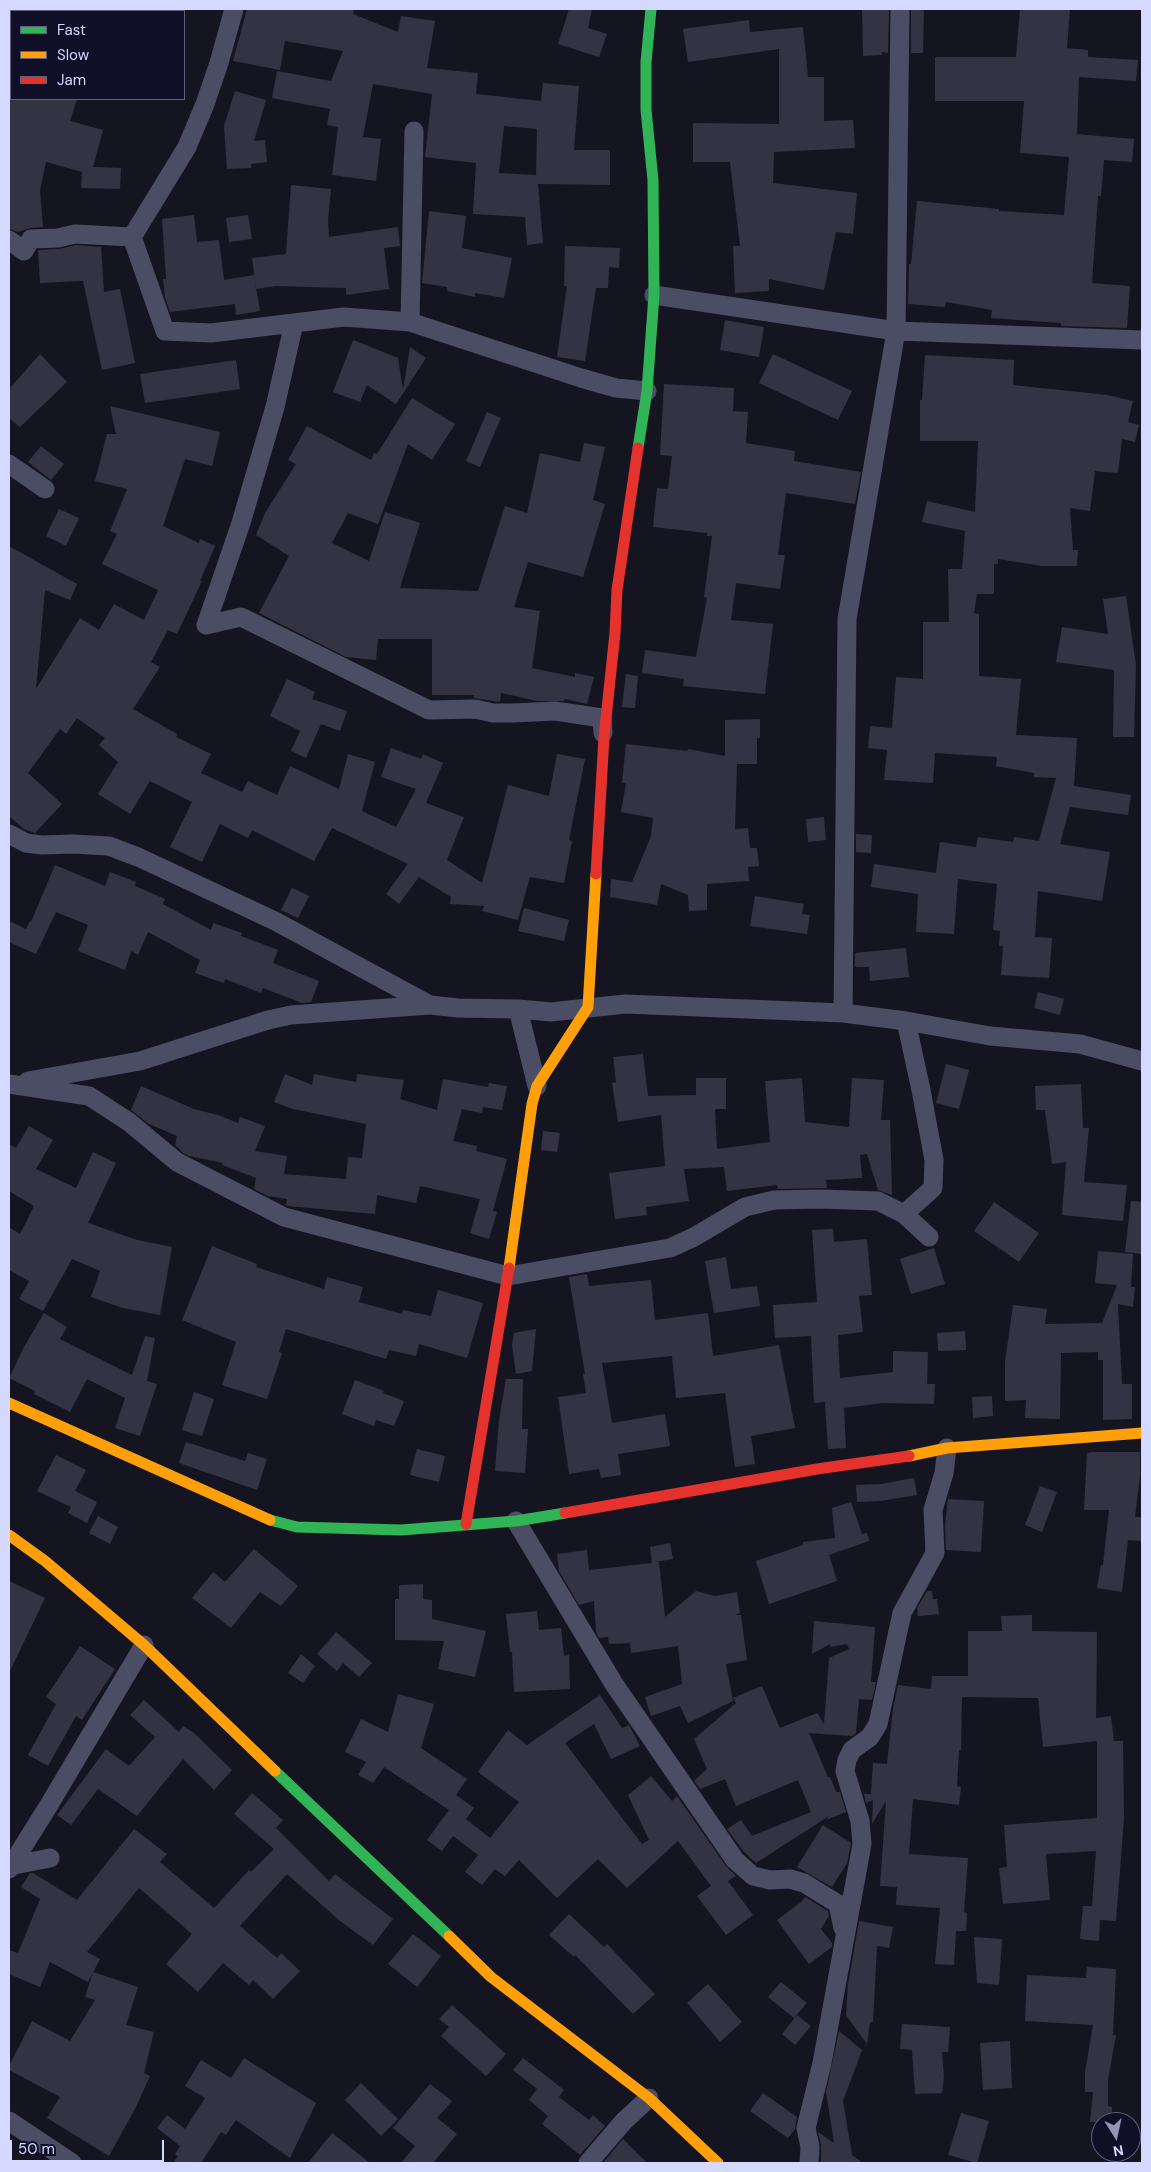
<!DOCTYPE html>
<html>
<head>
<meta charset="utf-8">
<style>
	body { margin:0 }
	#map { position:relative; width:1151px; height:2172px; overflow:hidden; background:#151522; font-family:"DM Sans",sans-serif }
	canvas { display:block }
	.frame { position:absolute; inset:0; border:10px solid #d6d9ff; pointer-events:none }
	.legend { position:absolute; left:10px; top:10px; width:175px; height:90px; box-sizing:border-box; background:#0f0f28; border:1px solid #5f607e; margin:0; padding:6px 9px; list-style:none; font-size:15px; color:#d6d9ff }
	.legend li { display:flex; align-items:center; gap:10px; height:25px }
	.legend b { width:25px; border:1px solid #5f607e }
	.north { position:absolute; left:1091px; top:2112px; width:50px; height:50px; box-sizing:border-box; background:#0f0f28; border:1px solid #5f607e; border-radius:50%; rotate:170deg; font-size:14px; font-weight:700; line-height:20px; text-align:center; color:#d6d9ff }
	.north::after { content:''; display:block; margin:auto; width:18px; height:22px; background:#9294b2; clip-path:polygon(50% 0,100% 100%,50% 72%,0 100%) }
	.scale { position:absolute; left:10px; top:2140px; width:154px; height:22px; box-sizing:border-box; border:2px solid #d6d9ff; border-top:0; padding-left:6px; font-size:15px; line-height:18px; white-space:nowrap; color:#d6d9ff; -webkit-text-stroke:4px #0f0f28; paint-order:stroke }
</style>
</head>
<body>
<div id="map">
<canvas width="1151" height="2172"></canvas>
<div class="frame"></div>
<ul class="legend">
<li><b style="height:6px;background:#30b455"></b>Fast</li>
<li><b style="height:6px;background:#ff9f0a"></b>Slow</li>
<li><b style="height:6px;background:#e5322d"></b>Jam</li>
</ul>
<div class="north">N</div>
<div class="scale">50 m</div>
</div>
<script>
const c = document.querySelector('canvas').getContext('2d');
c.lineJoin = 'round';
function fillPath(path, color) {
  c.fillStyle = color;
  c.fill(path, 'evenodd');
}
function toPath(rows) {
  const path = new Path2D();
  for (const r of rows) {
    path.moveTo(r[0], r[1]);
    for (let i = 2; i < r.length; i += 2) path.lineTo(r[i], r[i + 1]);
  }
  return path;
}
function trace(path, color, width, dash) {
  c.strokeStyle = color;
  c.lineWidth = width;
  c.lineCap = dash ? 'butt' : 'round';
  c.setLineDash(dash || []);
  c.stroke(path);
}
const building = toPath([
	[247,9,354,9,353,14,398,32,401,16,435,21,427,68,478,73,476,94,541,101,543,83,579,86,574,150,610,150,610,185,538,184,543,243,527,245,525,217,473,214,476,163,425,157,432,94,373,84,363,137,381,139,376,181,332,175,338,127,327,125,330,109,272,98,277,71,331,81,343,51,285,41,280,70,233,61],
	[504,126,537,129,536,175,499,173],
	[569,9,592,9,588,28,607,34,599,57,558,44],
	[862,9,889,9,888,53,882,52,882,55,863,56],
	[911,9,924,9,923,53,911,53],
	[1020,9,1070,9,1067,48,1088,50,1088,57,1138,60,1136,81,1079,77,1077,134,1134,139,1132,162,1104,160,1101,196,1098,196,1092,283,1130,286,1127,328,1061,326,1061,323,991,318,992,310,946,302,945,307,908,304,909,264,911,264,917,201,999,209,999,211,1064,215,1069,157,1020,153,1024,101,935,101,935,57,1016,57],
	[749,20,750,32,803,27,808,77,824,77,824,121,853,120,855,148,774,152,773,183,857,193,853,234,836,232,824,290,769,279,769,291,735,293,733,246,740,246,730,162,693,162,693,123,779,124,779,49,688,62,683,29],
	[235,91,266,100,254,141,265,140,267,162,251,164,251,168,227,169,224,126],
	[9,99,77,99,70,121,103,130,93,167,121,168,120,189,81,188,82,172,46,162,40,190,43,227,30,228,18,232,9,229],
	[291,185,331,189,328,220,329,237,398,227,400,246,384,248,389,289,346,295,346,288,276,286,256,289,252,258,286,254],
	[429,211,466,216,462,248,512,258,504,298,475,293,475,297,447,291,447,287,422,283],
	[194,215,197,242,219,240,224,280,254,275,260,311,236,315,235,304,170,312,165,297,163,279,166,279,162,219],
	[248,215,252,239,229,242,226,218],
	[76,245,101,247,104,292,120,289,135,363,102,370,83,281,40,283,38,250,59,249],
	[565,246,620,248,619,268,609,267,608,288,596,288,585,361,557,357,567,286,564,286],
	[725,320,764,327,759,357,720,350],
	[353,340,398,358,403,390,410,347,426,358,396,404,367,385,360,402,333,392],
	[40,354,67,382,20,427,9,418,9,389],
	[773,354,852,391,838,420,759,383],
	[925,355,1014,360,1013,385,1107,395,1133,401,1128,422,1139,425,1135,442,1122,439,1118,473,1095,471,1090,511,1070,508,1073,550,1078,550,1077,566,1042,566,998,559,998,564,994,564,994,594,977,594,974,613,979,614,979,676,1021,679,1016,735,1077,738,1074,786,1131,795,1128,815,1070,807,1060,844,1110,852,1102,901,1038,891,1035,937,1052,938,1049,978,1001,975,1003,946,999,946,1000,931,993,930,997,884,958,879,954,934,916,932,918,894,871,887,874,864,936,873,940,842,976,847,978,837,1013,842,1014,837,1039,841,1056,778,1034,777,1034,773,996,766,997,757,935,753,933,783,884,780,887,750,868,748,870,726,892,728,896,677,923,679,923,622,949,622,948,569,962,569,965,531,922,522,927,501,975,512,978,441,920,441,920,400,922,400],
	[236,360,240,389,145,403,140,374],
	[664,384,734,388,733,411,748,412,746,443,795,451,794,461,861,472,855,504,786,493,778,555,785,555,780,589,736,583,731,620,773,624,765,694,683,686,684,679,642,673,645,650,696,657,707,598,704,597,712,536,707,536,707,533,653,527,657,488,668,489,672,456,660,455],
	[412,398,455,424,432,460,408,444,378,524,348,513,332,543,369,561,385,512,420,523,400,588,478,591,505,506,527,513,540,453,580,462,584,443,605,447,593,500,605,504,583,577,528,562,514,607,540,611,532,668,575,677,575,673,594,677,587,704,565,699,564,701,537,701,501,693,500,702,474,698,474,695,432,695,432,639,378,639,376,660,346,657,259,613,289,556,256,535,265,513,296,464,288,460,307,426,371,460,374,453,377,454],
	[110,406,220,432,212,466,185,459,163,526,199,543,200,539,215,546,200,581,202,581,177,634,168,630,151,662,160,667,133,709,177,734,176,737,211,754,201,773,242,792,248,781,277,795,290,766,339,789,348,754,375,762,362,811,396,827,416,789,381,777,391,748,421,759,423,754,443,763,426,803,464,817,447,860,482,883,508,785,549,796,557,754,585,759,569,840,572,841,564,883,530,877,518,920,482,911,484,906,450,904,451,897,419,877,399,904,386,894,408,864,332,828,314,861,252,830,248,838,220,824,202,862,170,847,192,802,150,781,130,814,98,794,118,762,99,745,105,738,77,718,66,734,60,729,28,773,62,804,35,833,24,829,9,816,9,546,77,584,70,600,45,590,36,689,80,618,99,630,114,604,144,620,158,590,102,564,117,534,110,531,127,489,95,481,107,434,116,434],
	[487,412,501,418,480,467,466,461],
	[41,446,64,464,51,480,28,462],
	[59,509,79,518,66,546,46,536],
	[1126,596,1136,665,1134,737,1113,737,1114,670,1056,662,1062,627,1108,634,1103,599],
	[626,674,638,676,635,708,622,707],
	[287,679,315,692,312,699,347,711,340,731,321,724,306,758,291,751,300,731,270,716],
	[760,719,760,738,757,738,757,764,737,764,735,829,748,828,750,848,757,848,759,866,748,867,749,881,707,884,707,910,689,911,688,895,661,884,657,905,610,897,611,879,632,882,651,836,653,818,621,812,626,783,622,783,626,744,687,751,688,749,725,756,725,720],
	[824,817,826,840,808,842,806,819],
	[856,834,872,835,871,853,856,852],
	[55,865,105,886,110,872,136,882,135,886,165,899,163,904,211,930,213,923,242,933,241,936,278,950,273,963,319,981,311,1002,302,1003,263,988,261,993,225,979,224,983,195,973,200,960,148,932,138,955,131,951,125,970,78,951,88,925,56,912,36,954,9,942,9,921,26,929,30,921,31,922],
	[292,888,309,896,298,918,281,910],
	[755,896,804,904,802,914,810,915,807,934,750,926],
	[524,908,569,920,564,941,518,931],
	[906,948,909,977,870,981,869,967,855,967,855,953],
	[1038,992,1064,999,1060,1015,1034,1008],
	[643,1054,648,1096,696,1095,696,1078,726,1078,726,1109,715,1109,717,1149,770,1142,765,1081,802,1078,805,1122,849,1127,852,1078,884,1080,881,1120,890,1120,892,1195,878,1190,867,1154,860,1155,862,1178,826,1180,827,1188,778,1189,777,1185,727,1191,724,1167,684,1169,689,1201,646,1207,647,1215,615,1219,609,1173,665,1166,661,1115,618,1122,612,1083,616,1082,613,1057],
	[946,1064,969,1070,959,1109,936,1103],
	[285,1074,312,1085,314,1074,356,1082,357,1074,404,1080,400,1099,437,1110,443,1079,488,1087,489,1083,507,1086,502,1110,483,1107,482,1113,462,1109,453,1141,477,1146,476,1151,507,1159,493,1211,497,1212,489,1239,470,1233,480,1199,420,1186,416,1203,377,1195,375,1214,288,1206,286,1205,287,1199,268,1196,254,1189,256,1178,222,1165,223,1163,189,1156,183,1153,175,1145,177,1136,149,1124,131,1110,141,1086,194,1109,218,1115,238,1123,240,1117,265,1126,255,1151,287,1156,284,1174,346,1179,348,1157,362,1158,366,1124,293,1109,274,1102],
	[1081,1084,1083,1128,1089,1128,1084,1182,1127,1185,1123,1221,1062,1215,1066,1162,1052,1164,1045,1110,1036,1110,1035,1086],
	[29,1126,53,1140,36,1169,76,1188,93,1152,116,1163,88,1223,137,1240,172,1247,160,1315,123,1308,91,1297,100,1271,72,1259,43,1311,19,1299,29,1281,9,1270,9,1227,20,1234,34,1206,9,1191,9,1144,16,1148],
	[543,1131,560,1133,557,1152,541,1150],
	[1131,1201,1142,1202,1142,1254,1125,1252],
	[994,1202,1039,1233,1019,1262,974,1231],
	[833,1229,834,1242,867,1239,872,1295,859,1296,863,1332,838,1335,840,1378,893,1372,893,1351,928,1352,927,1384,935,1384,934,1404,883,1403,844,1408,846,1448,828,1449,825,1402,814,1403,811,1336,775,1338,773,1305,817,1302,812,1230],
	[212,1246,257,1264,256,1267,324,1289,327,1277,363,1287,359,1302,402,1314,403,1310,431,1316,438,1290,483,1303,467,1358,419,1344,416,1356,389,1350,386,1359,286,1329,279,1352,282,1353,267,1399,222,1385,236,1342,182,1320],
	[934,1248,945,1284,911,1294,900,1259],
	[1098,1251,1133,1254,1131,1287,1135,1287,1133,1307,1118,1304,1122,1384,1132,1384,1132,1419,1103,1420,1103,1360,1098,1360,1098,1352,1061,1353,1060,1419,1025,1418,1026,1400,1005,1401,1005,1362,1013,1305,1047,1309,1045,1324,1102,1323,1117,1285,1095,1283],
	[726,1257,731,1289,757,1286,760,1306,714,1313,705,1261],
	[587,1274,589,1286,651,1280,655,1320,708,1313,713,1356,779,1345,795,1428,751,1436,755,1464,735,1467,725,1393,676,1398,672,1356,602,1363,612,1423,665,1414,670,1446,618,1454,621,1475,601,1478,599,1469,569,1474,558,1397,586,1393,583,1374,585,1374,569,1277],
	[44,1313,67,1327,60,1339,132,1375,145,1336,155,1338,147,1381,157,1384,140,1436,115,1428,125,1398,87,1379,70,1412,34,1394,35,1391,9,1378,24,1347],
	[536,1329,532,1371,516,1374,512,1345,514,1333],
	[965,1331,966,1350,938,1351,937,1333],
	[506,1379,523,1379,522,1429,528,1429,525,1473,495,1471,499,1420],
	[355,1380,384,1391,383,1393,404,1401,394,1426,376,1420,374,1426,342,1414],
	[194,1392,214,1399,202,1436,182,1430],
	[992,1396,993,1416,973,1418,972,1397],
	[186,1442,245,1461,248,1453,267,1459,257,1490,179,1463],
	[417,1449,445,1456,439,1482,410,1475],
	[1091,1452,1140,1452,1140,1476,1135,1517,1142,1517,1142,1541,1128,1540,1122,1592,1097,1588,1101,1565,1103,1565,1109,1510,1084,1510,1087,1453],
	[56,1455,86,1470,75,1491,97,1502,87,1523,68,1513,71,1507,37,1491],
	[914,1478,917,1495,881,1501,857,1502,856,1485,881,1484],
	[1040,1486,1057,1492,1042,1532,1025,1525],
	[948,1499,984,1501,981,1552,946,1550,945,1524],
	[851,1502,862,1534,867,1533,869,1541,829,1555,837,1581,769,1604,756,1561,803,1545,803,1542,835,1538,832,1508],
	[98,1516,118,1527,110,1544,89,1533],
	[670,1543,673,1559,655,1562,659,1562,665,1617,696,1591,715,1596,737,1592,740,1613,735,1615,741,1615,747,1660,726,1664,733,1701,688,1723,680,1706,651,1716,645,1697,682,1684,678,1646,631,1653,630,1643,609,1644,608,1637,599,1638,596,1632,594,1601,579,1605,559,1571,557,1554,587,1550,589,1570,652,1563,650,1547],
	[254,1549,298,1586,281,1606,260,1592,231,1628,192,1598,213,1572,225,1582],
	[9,1581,45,1598,9,1673],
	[423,1584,423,1599,432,1600,432,1619,486,1631,475,1677,438,1669,444,1641,395,1640,395,1599,399,1599,399,1585],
	[927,1591,932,1591,933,1599,937,1599,939,1614,918,1616,917,1608],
	[537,1611,539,1630,561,1628,564,1656,569,1655,570,1689,514,1692,512,1652,510,1652,506,1614],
	[1032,1615,1032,1631,1097,1632,1096,1718,1111,1716,1114,1741,1123,1741,1124,1818,1116,1921,1100,1920,1099,1941,1080,1939,1083,1906,1092,1906,1096,1851,1046,1854,1050,1900,1003,1904,999,1868,1007,1867,1004,1825,1097,1818,1097,1741,1043,1747,1038,1698,962,1697,961,1750,959,1750,957,1786,961,1787,959,1805,913,1799,909,1854,968,1858,964,1912,967,1913,966,1931,956,1931,954,1965,935,1964,940,1908,896,1905,897,1887,880,1886,886,1801,872,1824,873,1800,866,1803,864,1794,871,1794,873,1763,887,1764,893,1709,898,1685,931,1689,932,1676,968,1676,968,1631,1002,1631,1001,1616],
	[814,1621,875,1627,871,1682,876,1682,872,1700,859,1699,856,1733,852,1736,809,1733,828,1777,830,1777,836,1792,840,1792,846,1812,826,1820,829,1816,756,1863,744,1852,727,1829,741,1820,752,1836,811,1812,798,1780,736,1806,725,1779,700,1789,694,1781,707,1769,694,1739,736,1703,733,1698,762,1686,780,1728,817,1713,824,1724,829,1658,849,1649,847,1644,830,1647,830,1644,812,1654],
	[336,1632,372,1663,359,1677,343,1663,337,1671,317,1654],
	[80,1646,115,1669,82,1720,76,1716,48,1766,28,1755,56,1704,46,1697],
	[301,1654,315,1666,303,1683,288,1673],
	[398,1694,434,1704,421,1748,467,1779,456,1795,474,1808,466,1819,490,1838,519,1802,478,1772,508,1730,527,1745,600,1695,622,1728,629,1725,640,1746,611,1759,594,1724,565,1743,642,1844,649,1840,628,1795,651,1776,672,1801,677,1796,726,1866,736,1876,728,1881,753,1915,726,1935,697,1896,711,1886,678,1841,627,1888,598,1859,557,1898,519,1860,505,1876,495,1869,482,1885,465,1872,478,1855,453,1836,442,1851,427,1840,449,1810,384,1767,373,1783,358,1775,366,1762,345,1752,361,1719,388,1732],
	[144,1700,179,1732,183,1726,194,1733,232,1770,214,1790,183,1759,137,1816,98,1789,71,1825,57,1815,106,1749,129,1766,155,1737,130,1715],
	[252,1793,283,1820,276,1828,329,1881,335,1874,393,1919,373,1945,340,1921,287,1874,240,1926,277,1958,281,1953,300,1971,273,1999,253,1980,249,1985,223,1963,198,1992,166,1964,192,1934,139,1888,87,1952,100,1959,88,1982,50,1962,40,1987,9,1974,9,1950,18,1953,40,1899,21,1887,30,1873,33,1873,77,1900,134,1829,167,1854,160,1862,214,1908,249,1870,251,1872,274,1849,234,1814],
	[823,1825,851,1843,847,1863,832,1887,797,1867],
	[805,1897,828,1911,829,1916,821,1929,832,1943,832,1947,809,1964,777,1920,801,1902],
	[569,1914,604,1947,607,1944,655,1994,633,2014,575,1955,574,1957,549,1935],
	[859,1921,893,1927,889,1948,877,1946,873,2022,870,2022,867,2044,846,2015,848,1985],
	[413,1934,441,1956,417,1987,388,1964],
	[974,1937,1002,1939,999,1985,977,1983],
	[1087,1967,1116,1969,1113,2035,1116,2035,1108,2080,1108,2106,1112,2107,1111,2122,1090,2122,1093,2092,1085,2092,1085,2072,1093,2025,1025,2021,1027,1975,1086,1978],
	[93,1972,138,1987,126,2025,154,2032,144,2073,150,2076,136,2107,109,2156,47,2118,60,2097,9,2070,9,2066,32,2021,70,2041,95,2000,85,1997],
	[781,1982,807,2003,794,2018,768,1997],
	[708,1984,742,2022,720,2042,687,2003],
	[452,2005,506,2054,486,2076,441,2036,449,2027,439,2019],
	[797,2015,811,2026,795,2045,782,2034],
	[902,2024,950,2027,948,2052,942,2052,944,2077,942,2093,915,2094,912,2050,900,2049],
	[839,2031,862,2050,843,2101,852,2155,863,2163,821,2163,821,2145,818,2132,834,2143,826,2092],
	[1010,2041,1012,2088,983,2090,980,2043],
	[244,2058,316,2103,290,2158,236,2120,226,2135,221,2132,201,2163,173,2163,178,2156,175,2154,180,2146,157,2128,167,2115,185,2129,205,2098,185,2086,201,2060,231,2078],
	[523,2058,564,2090,559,2097,589,2120,593,2115,605,2126,580,2155,542,2124,548,2116,529,2100,537,2089,513,2070],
	[361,2083,398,2119,381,2136,345,2100],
	[430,2084,452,2101,437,2118,457,2134,433,2163,401,2163,415,2146,393,2128],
	[763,2093,797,2117,795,2129,788,2138,750,2111],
	[961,2113,989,2121,977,2163,948,2155],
	[332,2133,370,2163,308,2163],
	[623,2139,647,2163,603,2163]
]);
const street = toPath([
	[132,237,165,331,211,333,344,317,410,322,581,378,616,388,647,391],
	[132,237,187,147,205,104,219,63,234,9],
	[9,240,24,251,31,239,58,238,75,234,132,237],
	[654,295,896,331,1142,340],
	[410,322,414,131],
	[294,323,275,407,241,523,206,625,241,617,429,710,475,709,493,713,513,713,555,711,602,718,603,733],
	[9,464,45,489],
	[9,834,26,843,42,845,73,844,109,846,138,857,275,921,430,1005,458,1008,518,1009,551,1012,625,1004,843,1013,906,1021,990,1036,1080,1044,1142,1061],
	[518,1009,537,1086],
	[843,1013,847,619,896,331,900,9],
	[28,1081,140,1061,268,1020,291,1015,430,1005],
	[9,1084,89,1096,129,1122,177,1162,284,1217,508,1276,670,1248,694,1237,745,1207,774,1200,820,1199,878,1201,904,1214,929,1237],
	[904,1214,933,1188,934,1160,921,1090,906,1021],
	[516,1521,614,1684,735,1860,753,1876,770,1880,790,1879,804,1883,838,1904,843,1928],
	[9,1866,50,1858],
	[9,1869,49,1805,144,1645],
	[9,2121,72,2163],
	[588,2163,624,2121,649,2098],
	[809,2163,810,2147,806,2128,822,2063,862,1844,860,1821,845,1771,847,1760,852,1750,870,1737,878,1724,902,1613,935,1553,933,1510,944,1473,947,1448]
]);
const fast = toPath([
	[638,448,647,391,654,295,653,180,646,110,646,62,651,9],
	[270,1520,297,1527,401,1530,516,1521,565,1513],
	[275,1771,449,1936]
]);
const slow = toPath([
	[509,1268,532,1104,537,1086,588,1007,596,874],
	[9,1403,270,1520],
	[909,1456,947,1448,1142,1433],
	[9,1535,45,1561,144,1645,275,1771],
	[449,1936,491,1977,649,2098,718,2163]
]);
const jam = toPath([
	[596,874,604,737,615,633,617,590,638,448],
	[565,1513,817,1469,909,1456],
	[466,1524,509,1268]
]);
fillPath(building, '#334');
trace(street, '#4a4d63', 19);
trace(fast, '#30b455', 11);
trace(slow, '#ff9f0a', 11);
trace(jam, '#e5322d', 11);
</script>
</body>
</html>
